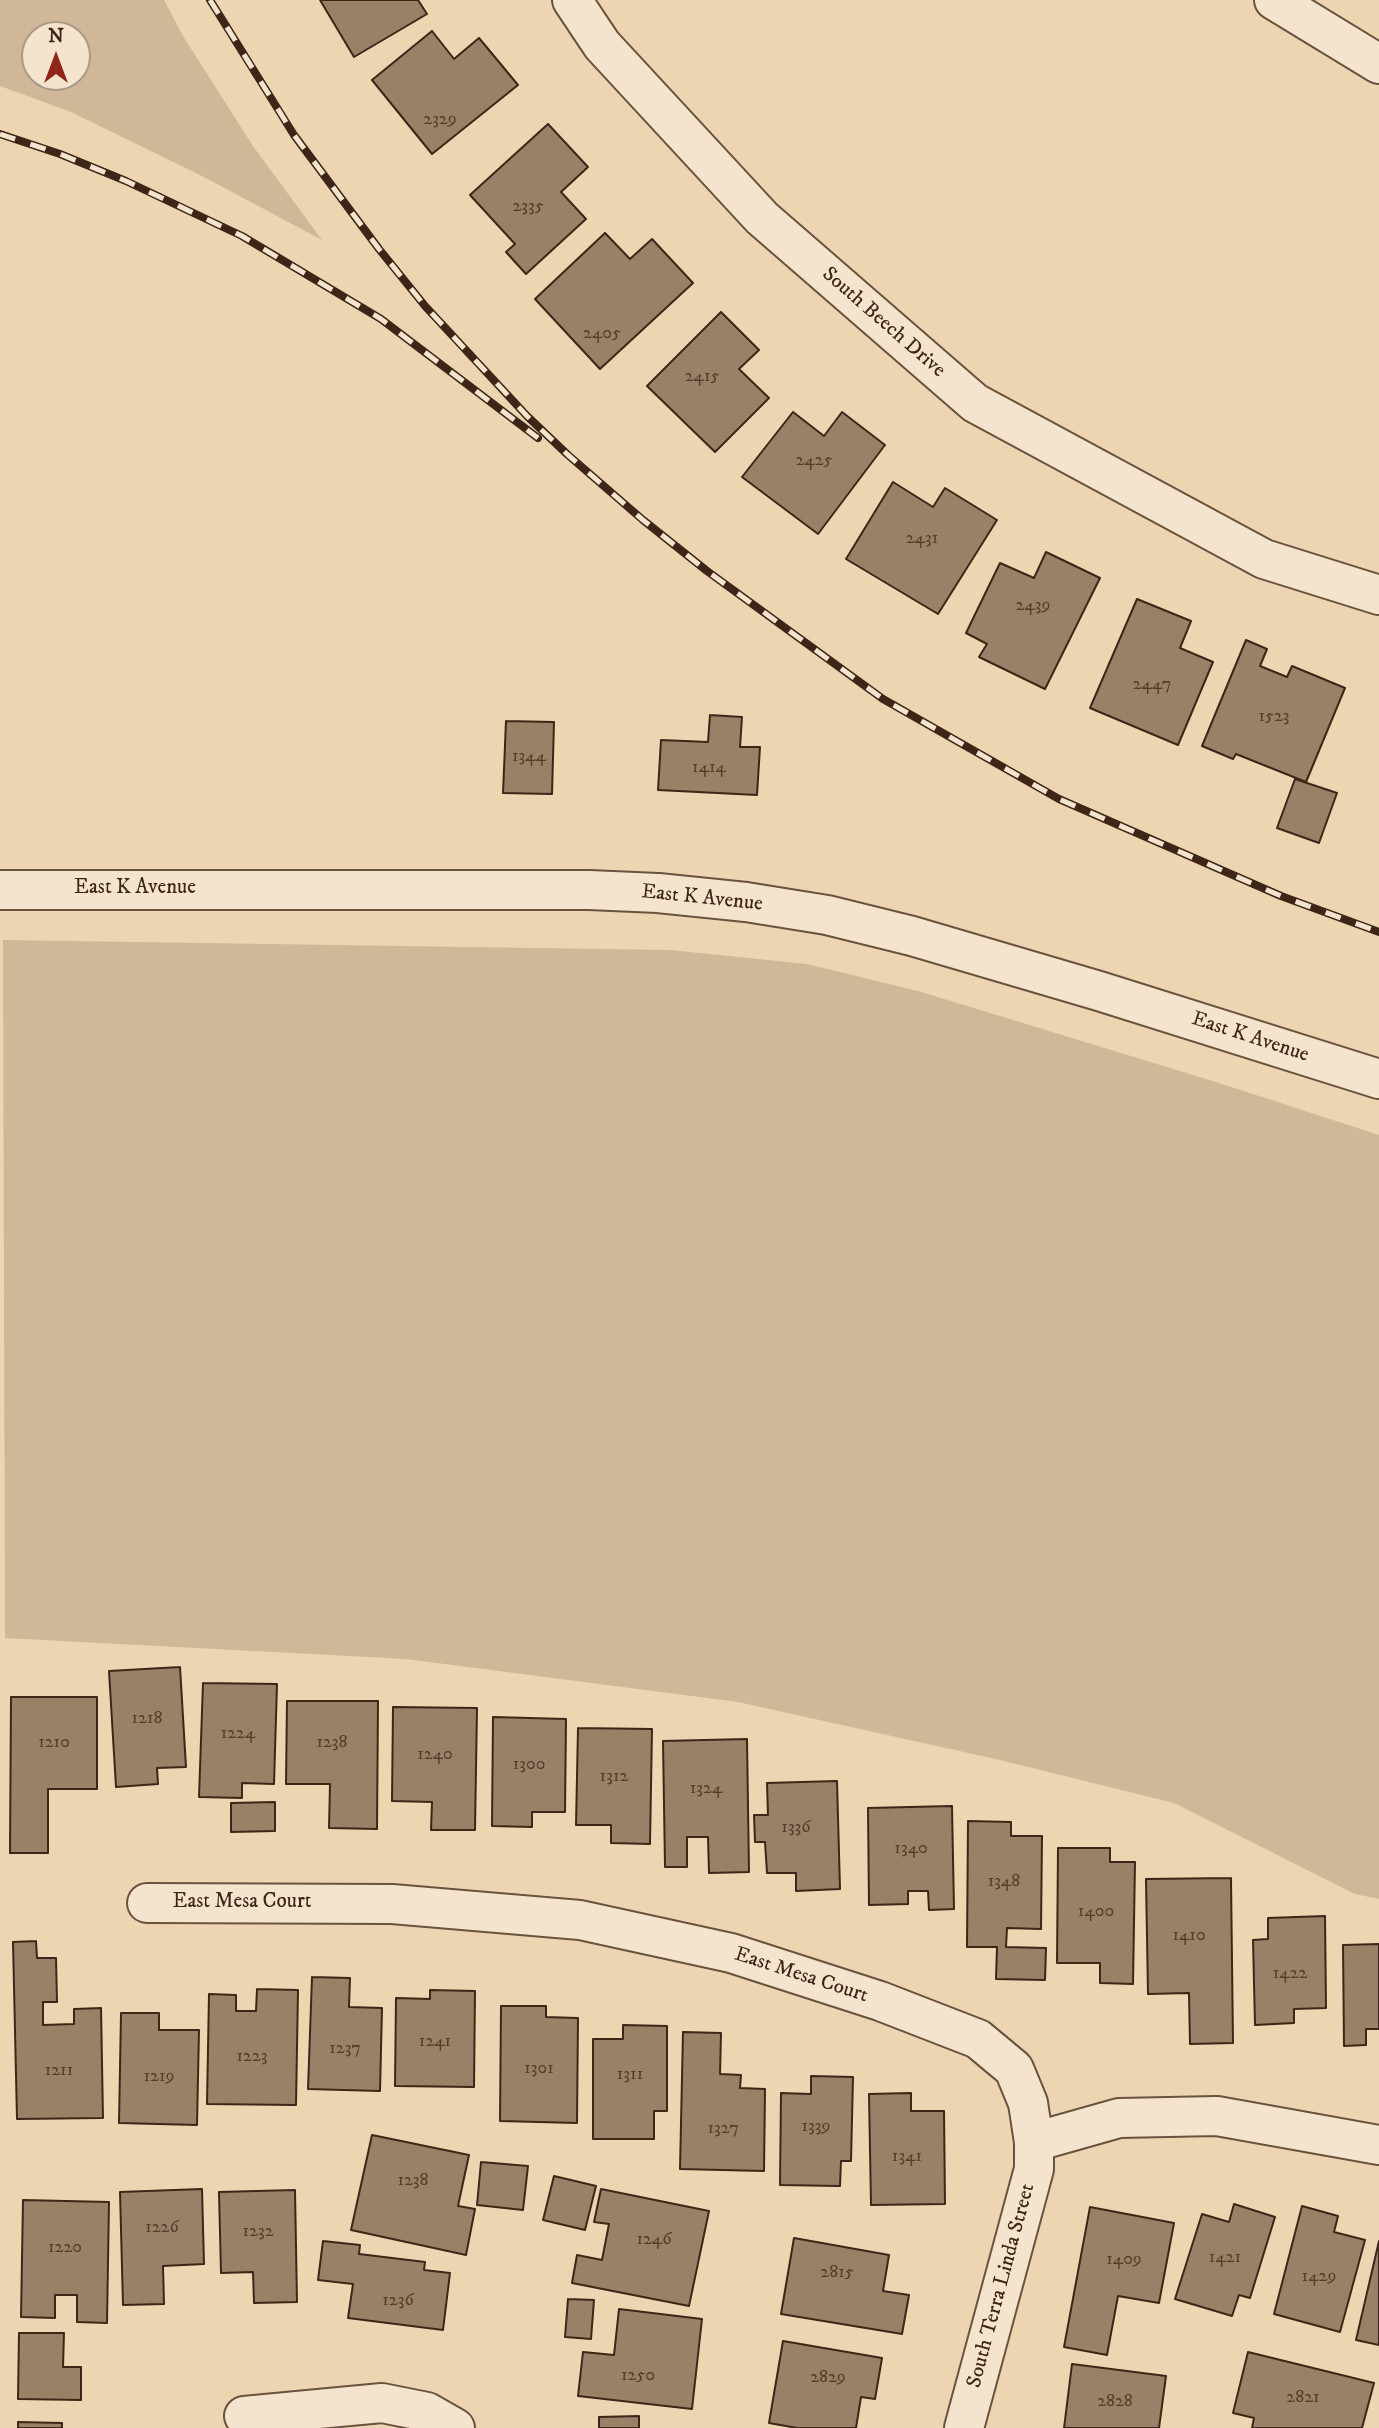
<!DOCTYPE html>
<html>
<head>
<meta charset="utf-8">
<style>
	body { margin:0 }
	#map { position:relative; width:1379px; height:2428px; overflow:hidden; background:#eed5b2; font-family:"IM FELL DW Pica",serif }
	canvas { display:block }
	.north { position:absolute; left:21px; top:21px; width:70px; height:70px; box-sizing:border-box; background:#f4e4cd; border:2px solid #ab9885; border-radius:50%; rotate:0deg; font-size:19px; font-weight:700; line-height:28px; text-align:center; color:#3d2618 }
	.north::after { content:''; display:block; margin:auto; width:24px; height:32px; background:#8f2418; clip-path:polygon(50% 0,100% 100%,50% 72%,0 100%) }
</style>
</head>
<body>
<div id="map">
<canvas width="1379" height="2428"></canvas>
<div class="north">N</div>
</div>
<script>
const c = document.querySelector('canvas').getContext('2d');
c.lineJoin = 'round';
function fillPath(path, color) {
  c.fillStyle = color;
  c.fill(path, 'evenodd');
}
function toPath(rows) {
  const path = new Path2D();
  for (const r of rows) {
    path.moveTo(r[0], r[1]);
    for (let i = 2; i < r.length; i += 2) path.lineTo(r[i], r[i + 1]);
  }
  return path;
}
function trace(path, color, width, dash) {
  c.strokeStyle = color;
  c.lineWidth = width;
  c.lineCap = dash ? 'butt' : 'round';
  c.setLineDash(dash || []);
  c.stroke(path);
}
function label(font, color, halo, rows, align = 'center') {
  c.font = font + ' "IM FELL DW Pica",serif';
  c.lineWidth = 7;
  c.setLineDash([]);
  c.textBaseline = 'middle';
  c.strokeStyle = halo;
  c.fillStyle = color;
  for (const [text, x, y, turn = 0] of rows) {
    c.save();
    c.translate(x, y);
    c.rotate((+turn || 0) * Math.PI / 180);
    c.textAlign = isNaN(turn) ? turn : align;
    if (halo) c.strokeText(text, 0, 0);
    c.fillText(text, 0, 0);
    c.restore();
  }
}
const green = toPath([
	[0,0,164,0,183,36,253,146,322,240,202,176,71,112,0,86],
	[77,35,77,77,35,77,35,35],
	[3,940,670,950,807,964,918,991,1216,1082,1379,1135,1379,1899,1355,1894,1174,1803,1000,1760,738,1702,406,1659,5,1638]
]);
const building = toPath([
	[320,0,418,0,427,14,354,57,320,0],
	[432,31,454,59,479,38,518,85,432,154,372,80,432,31],
	[548,124,588,167,561,192,586,219,526,274,506,252,515,244,470,195,548,124],
	[605,233,630,259,652,239,693,283,600,369,535,299,605,233],
	[721,312,759,350,739,369,769,398,715,452,647,386,721,312],
	[793,412,824,436,842,412,885,445,818,534,742,477,793,412],
	[893,482,933,507,945,488,997,520,938,614,846,559,893,482],
	[1046,552,1100,578,1045,689,979,657,987,644,966,633,1000,563,1034,578,1046,552],
	[1137,599,1191,621,1180,648,1213,662,1178,745,1090,708,1137,599],
	[1246,640,1267,649,1260,666,1287,677,1292,666,1345,688,1306,782,1236,754,1233,759,1202,746,1246,640],
	[710,715,742,717,740,747,760,747,757,795,658,790,661,740,708,742,710,715],
	[506,721,554,722,552,794,503,793,506,721],
	[1295,779,1337,793,1319,843,1277,828,1295,779],
	[180,1667,186,1767,157,1768,158,1784,116,1787,109,1671,180,1667],
	[203,1683,277,1684,274,1784,242,1783,242,1798,199,1797,203,1683],
	[11,1697,97,1697,97,1789,48,1789,48,1853,10,1853,11,1697],
	[287,1701,378,1701,377,1829,329,1828,330,1784,286,1784,287,1701],
	[393,1707,477,1708,475,1830,431,1830,432,1802,392,1801,393,1707],
	[493,1717,566,1719,565,1812,532,1812,532,1827,492,1826,493,1717],
	[578,1728,652,1729,650,1844,611,1843,611,1825,576,1825,578,1728],
	[747,1739,749,1872,709,1873,708,1837,687,1837,687,1867,665,1867,663,1741,747,1739],
	[837,1781,840,1889,796,1891,796,1873,767,1873,765,1842,755,1842,754,1815,768,1815,767,1783,837,1781],
	[275,1802,275,1831,231,1832,231,1803,275,1802],
	[952,1806,954,1909,929,1910,928,1891,908,1891,908,1904,869,1905,868,1808,952,1806],
	[968,1821,1011,1822,1011,1836,1042,1836,1041,1929,1007,1928,1006,1947,1046,1948,1045,1980,996,1979,997,1947,967,1947,968,1821],
	[1058,1848,1110,1848,1110,1862,1135,1862,1133,1984,1100,1983,1100,1963,1057,1963,1058,1848],
	[1231,1878,1233,2043,1190,2044,1189,1993,1148,1994,1146,1879,1231,1878],
	[1325,1916,1326,2008,1294,2009,1294,2023,1255,2025,1253,1940,1268,1939,1268,1918,1325,1916],
	[36,1941,37,1958,56,1958,57,2002,43,2002,43,2025,74,2024,74,2009,101,2008,103,2118,17,2119,13,1942,36,1941],
	[1379,1944,1379,2029,1366,2029,1366,2045,1344,2046,1343,1945,1379,1944],
	[312,1977,350,1978,349,2007,382,2008,380,2091,308,2089,312,1977],
	[257,1989,298,1990,296,2105,207,2104,209,1994,236,1995,236,2011,256,2011,257,1989],
	[430,1990,475,1991,474,2087,395,2086,396,1998,430,1999,430,1990],
	[501,2006,546,2006,546,2017,578,2018,577,2123,500,2121,501,2006],
	[121,2013,159,2013,159,2030,199,2030,197,2125,119,2123,121,2013],
	[623,2025,667,2026,667,2111,654,2111,654,2139,593,2139,593,2039,623,2039,623,2025],
	[683,2032,721,2033,720,2074,741,2075,740,2088,765,2089,764,2171,680,2169,683,2032],
	[811,2076,853,2077,851,2161,841,2161,840,2186,780,2185,781,2093,811,2094,811,2076],
	[911,2093,911,2111,944,2111,945,2204,871,2205,869,2094,911,2093],
	[372,2135,469,2155,458,2206,475,2209,466,2255,351,2230,372,2135],
	[481,2162,528,2166,523,2210,477,2205,481,2162],
	[554,2176,596,2186,585,2230,543,2220,554,2176],
	[202,2189,204,2264,163,2266,164,2304,123,2305,120,2192,202,2189],
	[601,2189,709,2211,689,2306,572,2283,577,2255,602,2260,609,2224,594,2222,601,2189],
	[295,2190,297,2302,254,2303,253,2272,221,2273,219,2192,295,2190],
	[23,2200,109,2202,107,2323,77,2322,77,2295,55,2295,55,2318,21,2317,23,2200],
	[1234,2204,1275,2217,1250,2298,1239,2295,1232,2316,1175,2299,1202,2214,1229,2222,1234,2204],
	[1302,2206,1338,2216,1334,2232,1365,2240,1340,2332,1274,2314,1302,2206],
	[1090,2207,1174,2223,1159,2303,1118,2296,1107,2355,1064,2347,1090,2207],
	[794,2238,889,2255,883,2291,909,2295,902,2334,781,2314,794,2238],
	[323,2241,360,2245,359,2254,425,2262,424,2270,450,2273,443,2330,348,2318,353,2284,318,2280,323,2241],
	[1379,2241,1379,2345,1356,2340,1379,2241],
	[568,2299,594,2300,591,2339,565,2337,568,2299],
	[619,2309,702,2319,692,2409,578,2396,583,2352,614,2355,619,2309],
	[19,2333,64,2333,63,2367,81,2367,81,2400,18,2399,19,2333],
	[783,2341,882,2358,875,2399,861,2397,856,2428,797,2428,769,2423,783,2341],
	[1248,2352,1374,2383,1362,2428,1252,2428,1254,2418,1233,2413,1248,2352],
	[1072,2364,1166,2376,1159,2428,1064,2428,1072,2364],
	[639,2416,639,2428,599,2428,599,2417,639,2416],
	[18,2422,62,2423,62,2428,18,2428,18,2422]
]);
const minor = toPath([
	[572,0,602,45,762,218,975,403,1264,559,1379,595],
	[1274,0,1379,64],
	[0,890,589,890,658,893,746,902,827,915,912,936,1099,991,1379,1079],
	[147,1903,392,1904,580,1920,731,1953,880,2001,978,2039,1014,2069,1028,2103,1034,2142,1119,2118,1217,2116,1379,2145],
	[244,2416,382,2403,427,2412,455,2428],
	[964,2428,1034,2169,1034,2142]
]);
const rail = toPath([
	[210,0,294,135,379,249,425,306,527,416,568,455,643,520,707,571,883,699,1059,799,1281,896,1379,932],
	[0,134,60,154,126,181,242,236,381,319,538,438]
]);
const numberNames = [
	["2329",440,120],
	["2335",528,207],
	["2405",602,334],
	["2415",702,377],
	["2425",814,461],
	["2431",922,539],
	["2439",1033,606],
	["2447",1152,685],
	["1523",1274,717],
	["1344",529,757],
	["1414",709,768],
	["1218",147,1719],
	["1224",238,1734],
	["1210",54,1743],
	["1238",332,1743],
	["1240",435,1755],
	["1300",529,1765],
	["1312",614,1777],
	["1324",706,1789],
	["1336",796,1828],
	["1340",911,1849],
	["1348",1004,1882],
	["1400",1096,1912],
	["1410",1189,1936],
	["1422",1290,1974],
	["1241",435,2042],
	["1237",345,2049],
	["1223",252,2057],
	["1301",539,2069],
	["1211",59,2071],
	["1311",630,2075],
	["1219",159,2077],
	["1339",816,2127],
	["1327",723,2129],
	["1341",907,2157],
	["1238",413,2181],
	["1226",162,2228],
	["1232",258,2232],
	["1246",654,2240],
	["1220",65,2248],
	["1421",1225,2258],
	["1409",1124,2260],
	["2815",837,2273],
	["1429",1319,2277],
	["1236",398,2301],
	["1250",638,2376],
	["2829",828,2378],
	["2821",1303,2398],
	["2828",1115,2402]
];
const streetNames = [
	["South Beech Drive",883,323,41],
	["East K Avenue",135,889],
	["East K Avenue",702,899,6],
	["East K Avenue",1250,1038,18],
	["East Mesa Court",242,1903],
	["East Mesa Court",801,1976,18],
	["South Terra Linda Street",1002,2286,-75]
];
fillPath(green, '#d0b798');
fillPath(building, '#998168');
trace(building, '#3d2618', 2);
trace(minor, '#69523e', 42);
trace(minor, '#f4e4cd', 38);
trace(rail, '#3d2618', 8);
trace(rail, '#f4e4cd', 5, [16]);
label('18px', '#543d2c', null, numberNames);
label('21px', '#3d2618', '#f4e4cd', streetNames);
</script>
</body>
</html>
